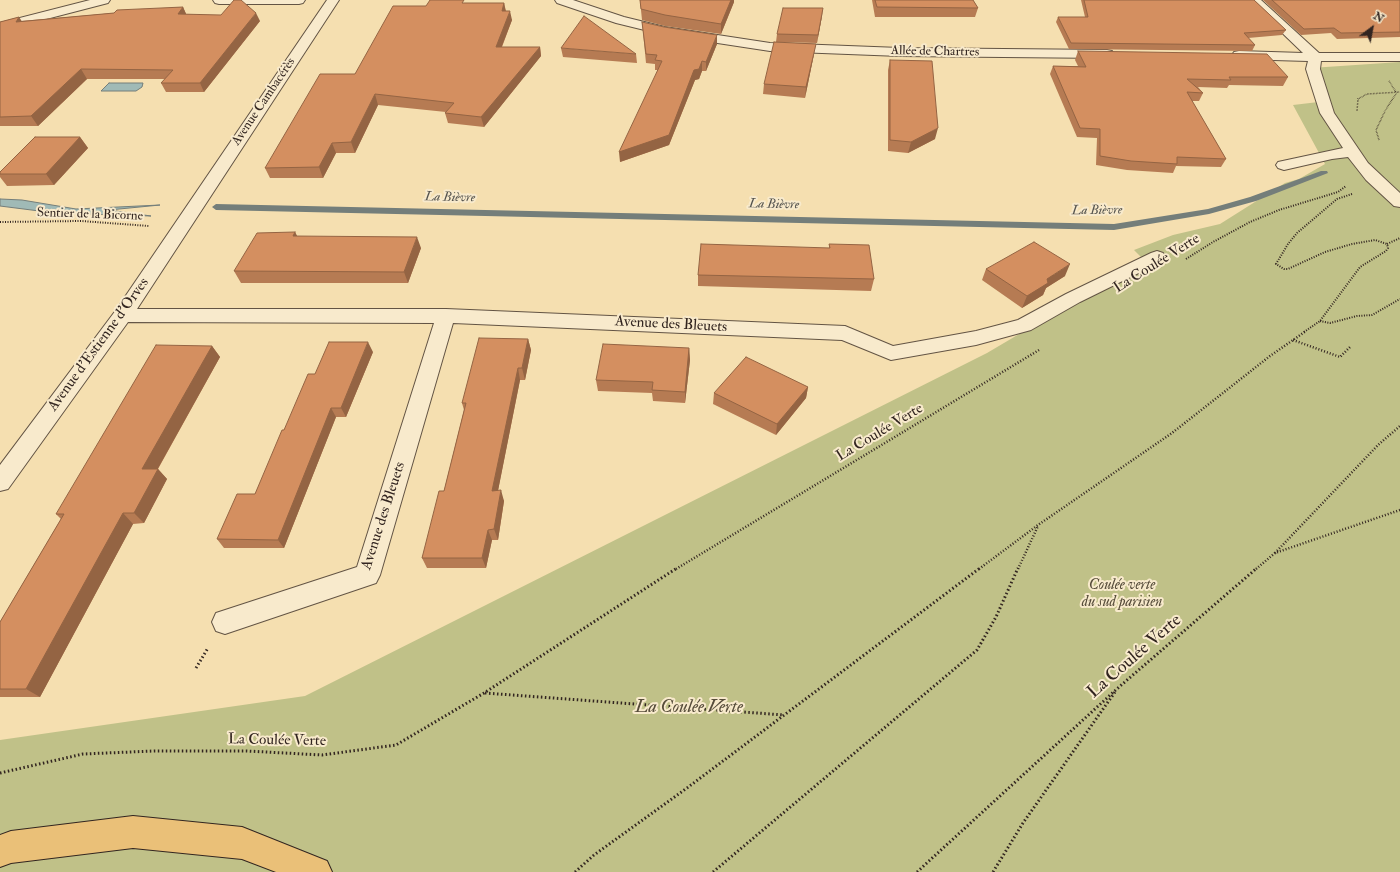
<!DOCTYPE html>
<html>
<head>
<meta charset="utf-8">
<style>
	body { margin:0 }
	#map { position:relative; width:1400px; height:872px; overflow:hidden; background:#f5dfb0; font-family:"IM FELL Double Pica",serif }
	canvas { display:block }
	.north { position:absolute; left:1352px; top:8px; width:40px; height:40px; -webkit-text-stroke:3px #f8eacc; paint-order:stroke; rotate:32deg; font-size:11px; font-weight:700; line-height:16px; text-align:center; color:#322520 }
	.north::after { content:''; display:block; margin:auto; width:14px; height:18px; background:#322520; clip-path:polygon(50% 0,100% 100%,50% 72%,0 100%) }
</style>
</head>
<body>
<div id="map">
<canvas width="1400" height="872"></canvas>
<div class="north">N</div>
</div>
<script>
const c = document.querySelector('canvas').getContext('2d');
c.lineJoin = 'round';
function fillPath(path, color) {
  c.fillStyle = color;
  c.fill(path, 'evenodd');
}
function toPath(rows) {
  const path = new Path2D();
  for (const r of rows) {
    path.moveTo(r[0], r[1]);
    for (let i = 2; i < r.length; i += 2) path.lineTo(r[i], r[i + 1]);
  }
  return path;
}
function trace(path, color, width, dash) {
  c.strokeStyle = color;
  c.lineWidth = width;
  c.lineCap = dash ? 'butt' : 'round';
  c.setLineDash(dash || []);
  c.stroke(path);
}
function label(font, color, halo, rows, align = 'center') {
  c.font = font + ' "IM FELL Double Pica",serif';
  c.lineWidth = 4;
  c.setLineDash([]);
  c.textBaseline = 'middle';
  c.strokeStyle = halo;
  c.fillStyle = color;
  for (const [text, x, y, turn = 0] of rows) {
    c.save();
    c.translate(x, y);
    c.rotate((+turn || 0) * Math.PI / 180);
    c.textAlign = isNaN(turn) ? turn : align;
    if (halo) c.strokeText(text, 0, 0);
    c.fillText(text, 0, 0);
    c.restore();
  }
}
const green = toPath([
	[1400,62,1400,872,0,872,0,740,305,696,987,353,1082,297,1141,257,1134,250,1173,235,1220,224,1285,183,1299,179,1325,164,1293,105,1327,101,1311,68]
]);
const water = toPath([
	[109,83,143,83,142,87,136,91,101,91,109,83],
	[0,199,22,200,76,209,160,205,109,210,151,216,55,213,0,206,0,199]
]);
const stream = toPath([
	[1321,171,1327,171,1328,173,1256,201,1209,214,1114,230,216,210,212,207,216,204,1114,224,1208,209,1250,197,1321,171]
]);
const pathFar3 = toPath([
	[1389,81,1396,92],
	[1357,111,1358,99,1367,94,1400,92],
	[1379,140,1376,130,1385,111,1397,92]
]);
const pathFar2 = toPath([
	[1352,194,1337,199,1297,233,1288,244,1276,264,1284,269,1288,269,1325,252,1352,244,1375,240,1387,244],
	[0,222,81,221,149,226],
	[1387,244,1400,238],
	[1186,259,1213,242,1250,222,1279,210,1338,192,1346,186],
	[1320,321,1330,323,1357,316,1372,315,1400,299],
	[1304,332,1320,321,1360,267,1386,251,1388,248,1387,244]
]);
const pathFar1 = toPath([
	[1293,340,1340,357,1351,346],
	[1275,553,1378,445,1400,426],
	[676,569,1039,350],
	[979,569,1038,525,1172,433,1270,356,1306,331],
	[1018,569,1038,526],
	[1256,569,1275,553,1400,510]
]);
const path = toPath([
	[196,668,208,648],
	[485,693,784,715],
	[0,773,83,754,154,751,247,751,322,755,396,745,484,693,677,568],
	[575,872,594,855,687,788,980,568],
	[713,872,977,650,996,617,1018,568],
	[917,872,1119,687,1257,568],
	[993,872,1023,823,1115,692]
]);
const minor = toPath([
	[90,0,110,0,108,3,0,31,0,23,90,0],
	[213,0,305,0,303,3,299,4,219,4,215,3,213,0],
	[327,0,339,0,137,309,446,309,845,326,893,346,976,331,1018,320,1066,294,1151,253,1157,251,1163,253,1166,257,1163,261,1080,302,1031,330,976,345,891,360,842,340,453,323,380,575,376,583,225,634,216,631,212,622,216,613,357,567,434,323,128,322,8,489,0,491,0,465,116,310,327,0],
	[555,0,573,0,624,17,665,27,770,43,900,48,1107,50,1112,51,1114,54,1112,57,1107,58,900,56,770,51,665,35,616,23,557,3,555,0],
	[1248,0,1261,0,1319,53,1400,53,1400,61,1321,61,1320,69,1334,113,1368,163,1400,193,1400,207,1394,206,1366,180,1348,157,1332,159,1284,170,1278,168,1276,165,1278,162,1343,148,1320,113,1306,69,1308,61,1239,59,1234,58,1232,55,1234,52,1239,51,1303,53,1248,0]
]);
const major = toPath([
	[133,816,242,827,327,861,332,872,276,872,242,859,133,848,11,863,0,867,0,835,11,831,133,816]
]);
const wall = toPath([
	[640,0,734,0,734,2,721,34,665,26,642,20],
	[872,0,973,0,978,8,975,17,875,17],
	[1081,0,1254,0,1286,30,1282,35,1248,38,1255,45,1252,51,1069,49,1056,22,1058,17,1085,17],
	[1263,0,1400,0,1400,37,1337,39,1331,33,1301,35],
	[465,3,504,3,506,11,512,20,502,47,540,47,541,56,484,127,448,123,445,113,446,112,378,105,355,153,336,153,323,178,270,178,265,168,355,74,426,6],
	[183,7,186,14,260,21,204,92,166,92,161,83,165,79,87,79,38,126,0,126,0,22,21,21],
	[822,16,817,43,776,42,777,34],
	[642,22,717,44,706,71,702,71,699,79,695,80,669,145,620,162,658,70,655,70,655,64,646,63],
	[561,48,636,54,637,63,563,57],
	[1078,51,1288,77,1283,86,1229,85,1227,88,1198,87,1203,93,1199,101,1192,101,1226,159,1221,167,1176,166,1173,173,1127,170,1096,165,1097,138,1077,137,1050,74,1053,66,1078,66,1075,60],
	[814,54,805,98,763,94,764,84],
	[890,60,935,139,908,153,888,151,888,70],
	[80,137,88,148,54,185,7,186,0,177,0,172],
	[295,232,297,236,421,248,408,283,241,283,234,271],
	[829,244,874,279,871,291,698,286,698,275,829,248],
	[986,269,1065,276,1046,288,1043,295,1022,308,982,280],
	[528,339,531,350,525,380,520,380,498,490,504,501,498,540,492,540,486,568,427,568,422,558,444,491,464,410,462,403],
	[212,346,220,357,158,469,167,479,144,523,133,524,40,697,0,697,0,622,61,519,56,514],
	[689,348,690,360,685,403,653,401,652,393,598,391,596,380],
	[373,352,346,417,336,417,284,548,224,548,217,539,255,494,284,430,315,374],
	[808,387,806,398,776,435,713,404,714,393]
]);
const shadedWall = toPath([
	[731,0,734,0,734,2,721,34,721,24],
	[504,3,506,13,502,11],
	[183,7,187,16,178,14],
	[823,8,822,16,817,43,818,35],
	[510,11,512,20,498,56,496,47],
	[256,13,260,21,204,92,200,83],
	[19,17,25,26,16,22],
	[717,35,717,44,706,71,706,62],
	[816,44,814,54,805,98,806,87],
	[540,47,541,56,484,127,481,117],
	[702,61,702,71,699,79,695,80,669,145,620,162,619,152],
	[81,69,87,79,38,126,31,116],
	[375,94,378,105,355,153,351,142],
	[938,128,935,139,908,153,911,142],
	[80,137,88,148,54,185,46,174],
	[332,143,336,153,323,178,319,167],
	[295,232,301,244,293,236],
	[417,237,421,248,408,283,404,272],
	[1070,264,1065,276,1046,288,1043,295,1022,308,1027,296,1047,279],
	[528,339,531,350,525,380,522,368],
	[368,342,373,352,346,417,341,408],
	[212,346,220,357,152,479,142,469],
	[689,348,690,360,685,403,685,392],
	[518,368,520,380,496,501,492,491],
	[808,387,806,398,776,435,777,424],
	[331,408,336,417,284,548,278,540],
	[158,469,167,479,144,523,134,513],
	[501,490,504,501,498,540,494,529],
	[123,513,133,524,40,697,26,689],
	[488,530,492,540,486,568,482,558]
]);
const building = toPath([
	[234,0,241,0,256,13,200,83,161,83,173,70,81,69,31,116,0,117,0,22,19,17,16,22,114,13,117,10,183,7,178,14,221,15,234,0],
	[430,0,464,0,462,3,504,3,502,11,510,11,496,47,540,47,481,117,445,113,454,103,375,94,351,142,332,143,319,167,265,168,320,74,355,74,393,6,426,6,430,0],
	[640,0,731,0,721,24,665,15,641,9,640,0],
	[875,0,973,0,978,8,877,7,875,0],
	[1084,0,1254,0,1286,30,1244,33,1255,45,1071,43,1058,17,1088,17,1084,0],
	[1272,0,1400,0,1400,32,1341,33,1334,28,1304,29,1272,0],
	[783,8,823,8,818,35,777,34,783,8],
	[584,16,636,54,561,48,584,16],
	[642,22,664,27,717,35,706,62,702,61,699,69,694,70,669,135,619,152,662,61,655,60,657,55,646,54,642,22],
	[774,42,816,44,806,87,764,84,774,42],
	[1078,51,1267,54,1288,77,1229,77,1231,80,1187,79,1203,93,1187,92,1226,159,1177,157,1177,164,1131,161,1100,156,1100,129,1080,128,1053,66,1086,67,1078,51],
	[890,60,932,61,938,128,911,142,890,140,890,60],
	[35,137,80,137,46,174,0,174,0,172,35,137],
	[295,232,293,236,417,237,404,272,234,271,257,233,295,232],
	[1034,242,1070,264,1047,279,1048,283,1027,296,986,269,1034,242],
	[701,244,830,248,829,244,869,245,874,279,698,275,701,244],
	[479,338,528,339,522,368,518,368,492,491,501,490,494,529,488,530,482,558,422,558,439,491,444,491,466,403,462,403,479,338],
	[329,342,368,342,341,408,331,408,278,540,217,539,237,494,255,494,282,430,284,430,308,374,315,374,329,342],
	[603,344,689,348,685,392,652,390,653,382,596,380,603,344],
	[156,345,212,346,142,469,158,469,134,513,123,513,26,689,0,689,0,622,64,514,56,514,156,345],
	[746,357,808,387,777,424,714,393,746,357]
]);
const farStreetnames = [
	["Allée de Chartres",935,52,1],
	["Avenue Cambacérès",264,102,-56],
	["Sentier de la Bicorne",90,215,2]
];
const farWaternames = [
	["La Bièvre",450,198,1],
	["La Bièvre",774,205,1],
	["La Bièvre",1097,211,-1]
];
const streetNames = [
	["La Coulée Verte",1157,264,-32],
	["Avenue des Bleuets",671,325,3],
	["Avenue d'Estienne d'Orves",99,345,-54],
	["La Coulée Verte",880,433,-31],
	["Avenue des Bleuets",384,516,-72],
	["La Coulée Verte",277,741,1]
];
const parkNames = [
	["Coulée verte",1122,586],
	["du sud parisien",1122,603]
];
const nearStreetnames = [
	["La Coulée Verte",1135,657,-41]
];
const nearParknames = [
	["La Coulée Verte",689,708]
];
fillPath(green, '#c0c188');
fillPath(water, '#a0bab6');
trace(water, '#747e7a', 1);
fillPath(stream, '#747e7a');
trace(minor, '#635444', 2);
trace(major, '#322520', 2);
trace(pathFar3, '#322520', 1.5, [0.5, 1]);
trace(pathFar2, '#322520', 2, [1, 1.5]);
trace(pathFar1, '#322520', 2.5, [1, 2]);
trace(path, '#322520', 3, [1.5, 2.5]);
fillPath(minor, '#f8eacc');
fillPath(major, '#eac078');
fillPath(wall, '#b67b53');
fillPath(shadedWall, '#946443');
fillPath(building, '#d48f60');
trace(building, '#946443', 1);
label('13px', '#322520', '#f8eacc', farStreetnames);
label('italic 13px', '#53524d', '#f8eacc', farWaternames);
label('15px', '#322520', '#f8eacc', streetNames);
label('italic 15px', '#564c3a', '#f8eacc', parkNames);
label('18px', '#322520', '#f8eacc', nearStreetnames);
label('italic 18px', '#564c3a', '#f8eacc', nearParknames);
</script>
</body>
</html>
